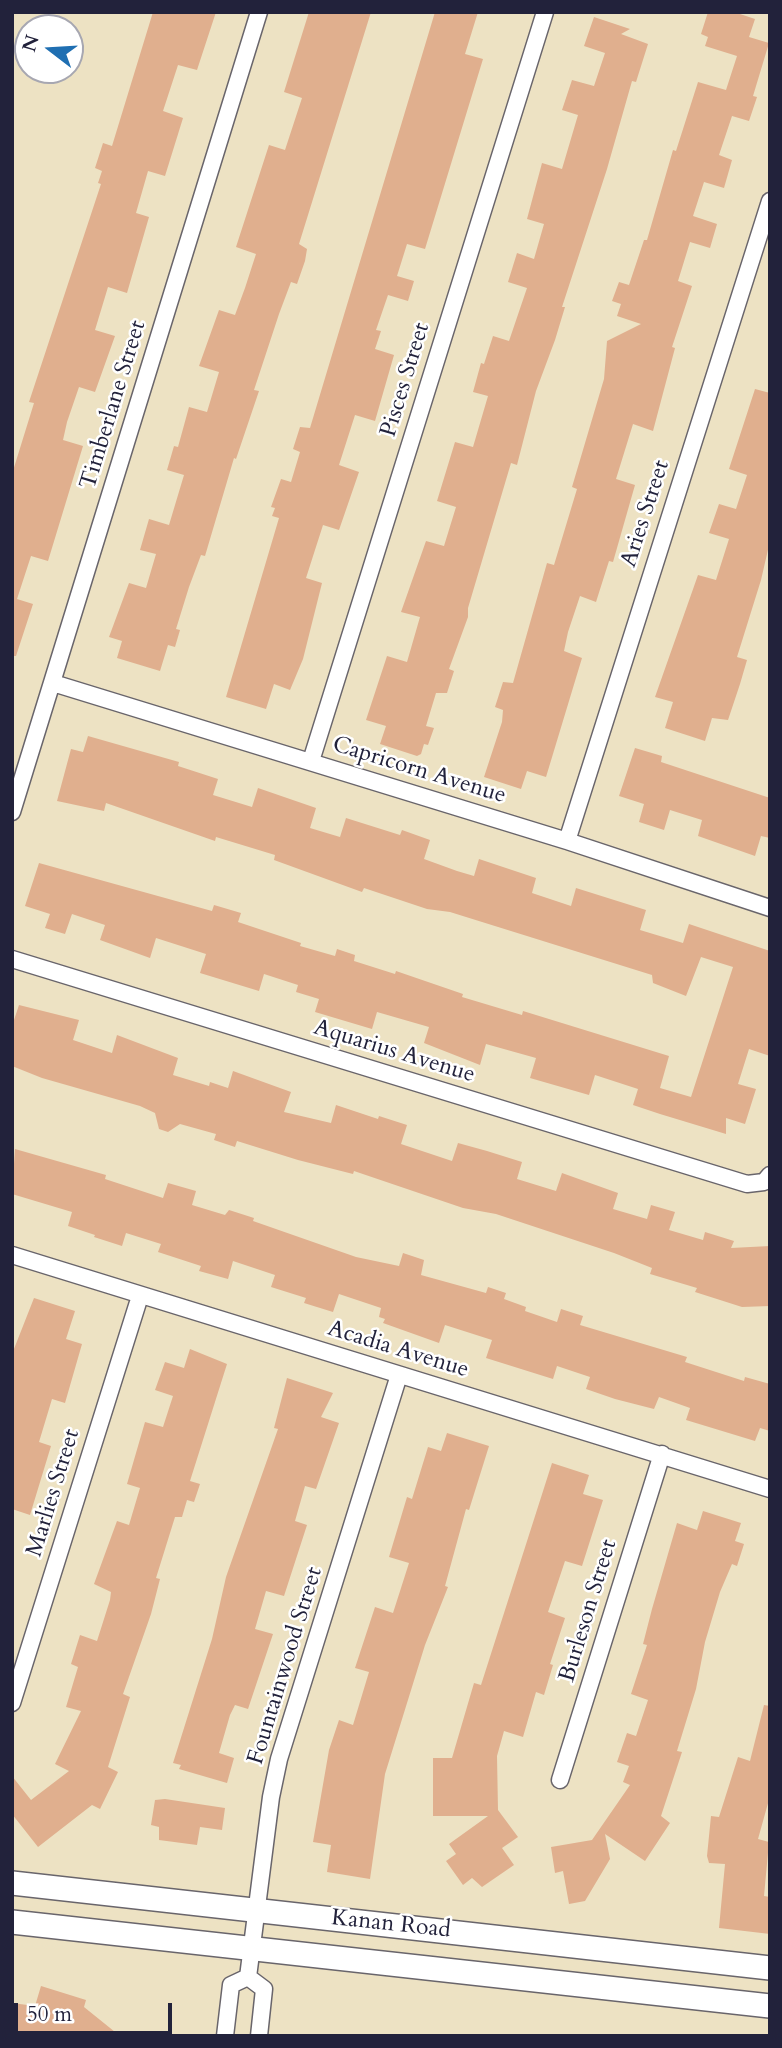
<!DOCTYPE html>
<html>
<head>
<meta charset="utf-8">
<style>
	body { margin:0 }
	#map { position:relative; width:782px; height:2048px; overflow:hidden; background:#ede2c3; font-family:Cardo,serif }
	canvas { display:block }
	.frame { position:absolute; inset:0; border:14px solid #22223b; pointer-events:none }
	.north { position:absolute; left:14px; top:14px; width:70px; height:70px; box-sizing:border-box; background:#fff; border:2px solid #a7a7b1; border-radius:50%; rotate:287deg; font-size:19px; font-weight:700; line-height:28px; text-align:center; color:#22223b }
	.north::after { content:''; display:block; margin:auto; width:24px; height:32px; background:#1f6fb2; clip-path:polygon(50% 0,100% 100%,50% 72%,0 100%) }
	.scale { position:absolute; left:14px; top:2003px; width:158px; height:32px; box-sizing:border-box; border:4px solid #22223b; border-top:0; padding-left:9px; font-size:21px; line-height:24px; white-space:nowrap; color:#22223b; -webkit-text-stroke:5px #fff; paint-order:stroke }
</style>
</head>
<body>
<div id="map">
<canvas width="782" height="2048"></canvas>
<div class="frame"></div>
<div class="north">N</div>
<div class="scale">50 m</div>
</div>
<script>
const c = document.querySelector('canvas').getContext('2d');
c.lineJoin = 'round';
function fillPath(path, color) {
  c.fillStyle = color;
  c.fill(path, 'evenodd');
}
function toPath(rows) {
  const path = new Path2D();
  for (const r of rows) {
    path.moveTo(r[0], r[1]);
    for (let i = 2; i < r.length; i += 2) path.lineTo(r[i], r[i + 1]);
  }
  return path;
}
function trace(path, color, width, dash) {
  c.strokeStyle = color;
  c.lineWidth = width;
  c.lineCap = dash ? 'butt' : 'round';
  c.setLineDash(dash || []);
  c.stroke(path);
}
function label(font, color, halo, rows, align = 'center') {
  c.font = font + ' Cardo,serif';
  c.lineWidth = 5;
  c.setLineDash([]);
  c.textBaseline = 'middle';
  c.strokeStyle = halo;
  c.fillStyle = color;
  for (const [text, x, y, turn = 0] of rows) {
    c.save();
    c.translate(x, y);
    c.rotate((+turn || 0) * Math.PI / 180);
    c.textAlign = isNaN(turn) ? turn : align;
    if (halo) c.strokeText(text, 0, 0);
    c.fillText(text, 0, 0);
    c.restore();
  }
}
const building = toPath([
	[153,12,216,12,197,70,178,65,163,111,183,118,165,176,148,171,136,213,149,217,127,293,108,287,95,330,115,336,95,392,79,387,67,422,63,440,83,446,48,561,31,556,17,599,33,604,16,656,12,656,12,474,34,403,29,402,101,184,98,183,102,171,95,168,103,143,112,146],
	[309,12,371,12,299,244,307,249,305,261,297,284,291,282,279,314,254,390,259,391,236,459,234,458,205,556,201,555,189,587,176,629,180,630,175,647,168,645,160,671,117,658,122,641,109,637,129,583,146,588,156,554,140,550,149,519,169,525,184,475,167,470,174,446,178,447,189,407,207,412,219,372,199,366,219,310,235,315,245,288,256,254,236,247,269,145,285,150,302,98,284,92],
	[435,12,478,12,465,54,483,59,425,249,407,244,397,276,414,281,408,301,388,295,376,330,381,331,375,349,394,355,375,421,355,415,339,465,359,472,339,530,323,525,306,578,322,583,303,659,290,690,274,684,266,709,226,697,279,518,272,516,275,508,271,507,281,479,291,482,300,452,293,449,300,427,310,428],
	[708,12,734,12,755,19,749,37,769,43,753,96,757,97,749,121,732,116,719,155,732,160,724,188,704,182,693,216,717,224,710,248,690,242,678,281,692,286,672,347,675,348,653,431,633,424,616,479,635,485,613,562,609,561,596,602,580,596,568,632,564,651,582,658,546,777,527,771,521,789,484,777,502,722,503,710,495,707,503,682,513,683,547,563,554,565,577,489,572,487,604,379,607,341,641,324,617,316,621,304,612,301,619,282,629,285,644,240,647,240,673,150,676,151,698,82,726,90,737,56,705,46,708,37,701,34],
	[594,17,630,29,621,34,648,44,636,82,632,81,607,169,562,307,565,307,555,340,536,391,517,465,511,463,468,608,468,617,449,669,454,671,447,693,436,693,426,726,434,728,428,745,424,744,421,754,417,756,380,744,386,726,366,720,387,656,407,662,420,617,401,612,426,541,444,546,456,507,437,501,455,442,473,447,488,396,473,392,481,363,484,364,493,336,509,341,527,288,508,282,517,253,534,259,544,224,527,219,542,163,562,169,578,115,562,110,572,80,594,86,605,53,584,46],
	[755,389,770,393,770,541,761,580,737,657,747,660,740,684,728,720,712,718,705,741,665,728,673,702,655,697,698,575,716,580,729,539,709,533,719,504,736,509,747,475,729,469],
	[88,736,179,762,178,766,218,779,213,795,252,807,258,788,316,808,310,828,340,837,346,818,400,835,402,830,430,840,424,859,457,871,474,876,479,859,536,878,532,893,571,906,576,888,646,910,640,930,683,943,689,924,770,951,770,1056,749,1049,738,1084,756,1089,745,1124,726,1118,726,1134,660,1114,633,1105,638,1089,595,1075,589,1095,530,1078,536,1058,486,1044,480,1065,424,1043,429,1027,377,1012,372,1029,315,1012,319,999,296,992,298,985,264,974,259,991,200,973,206,954,156,938,150,958,100,940,105,925,72,914,65,934,45,928,50,914,25,906,39,863,212,911,214,905,241,913,238,922,301,943,300,946,335,956,337,949,355,955,354,961,395,974,396,971,463,994,462,997,522,1015,523,1011,669,1056,660,1088,691,1097,733,967,701,957,686,996,653,983,652,975,450,912,427,909,364,888,362,892,274,860,275,855,216,837,215,841,106,803,104,811,57,801,71,749,83,752],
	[635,748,662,756,661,762,770,798,770,838,761,836,755,856,698,836,702,820,670,810,664,830,639,822,644,804,619,796],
	[19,1005,79,1020,73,1040,112,1053,117,1035,178,1058,173,1075,209,1086,210,1082,228,1088,233,1071,291,1092,284,1112,331,1123,336,1105,378,1119,379,1116,407,1125,401,1144,452,1161,458,1143,487,1151,522,1162,517,1179,556,1191,562,1173,618,1193,613,1209,647,1219,651,1205,675,1212,669,1230,703,1240,705,1232,734,1241,731,1248,770,1246,770,1306,742,1307,695,1292,697,1288,650,1274,652,1268,614,1253,496,1214,463,1208,354,1171,353,1174,298,1160,237,1141,235,1147,214,1140,216,1134,180,1124,168,1132,159,1129,155,1113,140,1106,42,1078,12,1066,12,1026],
	[15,1149,106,1175,105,1179,163,1198,168,1183,196,1191,192,1205,225,1215,229,1210,254,1218,253,1221,356,1257,399,1266,403,1253,424,1260,421,1275,486,1293,488,1287,506,1293,504,1299,526,1307,525,1311,557,1322,561,1309,583,1316,580,1325,687,1357,685,1362,744,1381,745,1377,770,1384,770,1431,760,1428,755,1441,686,1420,690,1408,659,1397,654,1409,615,1399,586,1389,590,1377,557,1366,553,1379,486,1358,492,1340,445,1325,439,1343,383,1323,385,1319,379,1317,381,1308,339,1294,333,1312,304,1303,306,1298,271,1287,275,1275,233,1261,228,1279,199,1271,201,1266,158,1252,161,1244,126,1233,122,1246,94,1237,95,1235,68,1226,72,1212,12,1194],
	[34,1298,75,1311,66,1339,82,1344,65,1403,52,1399,39,1442,51,1446,30,1515,12,1509,12,1354],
	[190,1349,227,1364,190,1481,200,1484,194,1502,187,1500,182,1517,175,1517,156,1578,160,1579,151,1614,123,1694,130,1697,108,1767,118,1772,100,1809,92,1805,38,1847,12,1814,12,1776,31,1800,69,1771,55,1764,81,1711,66,1707,78,1667,71,1664,80,1635,97,1641,110,1600,111,1592,94,1584,117,1521,129,1525,140,1488,127,1484,145,1422,163,1427,173,1396,155,1390,165,1362,184,1368],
	[287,1378,333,1393,321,1417,339,1423,316,1489,305,1486,295,1521,307,1525,284,1596,266,1591,255,1629,273,1634,248,1709,235,1705,230,1715,219,1753,234,1758,227,1783,179,1769,181,1765,173,1763,212,1639,226,1577,278,1429,274,1428],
	[447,1433,489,1446,469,1510,466,1509,445,1586,448,1587,425,1645,385,1774,370,1879,327,1872,331,1845,313,1842,329,1750,339,1720,353,1725,369,1672,355,1668,375,1607,393,1613,409,1563,389,1557,407,1497,412,1499,428,1447,441,1451],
	[552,1463,589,1475,583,1494,603,1500,582,1566,565,1561,548,1612,565,1618,550,1664,553,1665,544,1695,536,1692,523,1737,504,1731,497,1756,498,1810,518,1837,502,1848,514,1865,482,1887,472,1878,463,1885,446,1861,456,1854,449,1844,488,1816,433,1816,433,1758,452,1758,474,1683,481,1685],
	[703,1511,741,1523,735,1541,744,1544,737,1566,732,1564,720,1592,705,1642,696,1689,677,1751,682,1752,661,1816,670,1823,645,1861,605,1834,610,1859,585,1901,569,1904,563,1871,555,1873,551,1847,592,1840,630,1785,623,1782,629,1766,617,1762,627,1733,636,1736,648,1700,631,1694,647,1645,643,1644,652,1609,677,1523,697,1530],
	[764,1705,770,1706,770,1796,758,1839,769,1842,764,1896,770,1897,770,1934,719,1928,725,1864,709,1863,707,1856,711,1816,719,1817,738,1757,750,1761],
	[165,1799,225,1808,222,1830,200,1827,197,1845,159,1840,159,1827,151,1825,155,1800],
	[41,1986,86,2000,84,2007,120,2036,12,2036,12,2003,35,2006]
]);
const street = toPath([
	[53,683,567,841,770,908],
	[311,761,545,12],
	[12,812,259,12],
	[567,841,770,201],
	[12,959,747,1184,764,1182,770,1175],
	[12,1255,770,1489],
	[12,1703,140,1296],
	[560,1780,662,1454],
	[248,1977,271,1797,279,1759,399,1375],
	[248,1977,264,1989,259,2036],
	[225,2036,231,1985,248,1977]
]);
const secondary = toPath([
	[12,1883,770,1968],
	[12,1922,770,2006]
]);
const streetNames = [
	["Pisces Street",406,380,-73],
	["Timberlane Street",114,405,-73],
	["Aries Street",646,514,-72],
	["Capricorn Avenue",419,771,17],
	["Aquarius Avenue",394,1052,17],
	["Acadia Avenue",398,1350,17],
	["Marlies Street",54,1493,-73],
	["Burleson Street",589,1611,-73],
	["Fountainwood Street",286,1666,-73],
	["Kanan Road",391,1925,6]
];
fillPath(building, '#e0af8e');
trace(street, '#69656b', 19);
trace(secondary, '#69656b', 26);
trace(street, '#fff', 16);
trace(secondary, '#fff', 23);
label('23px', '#22223b', '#fff', streetNames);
</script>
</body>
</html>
